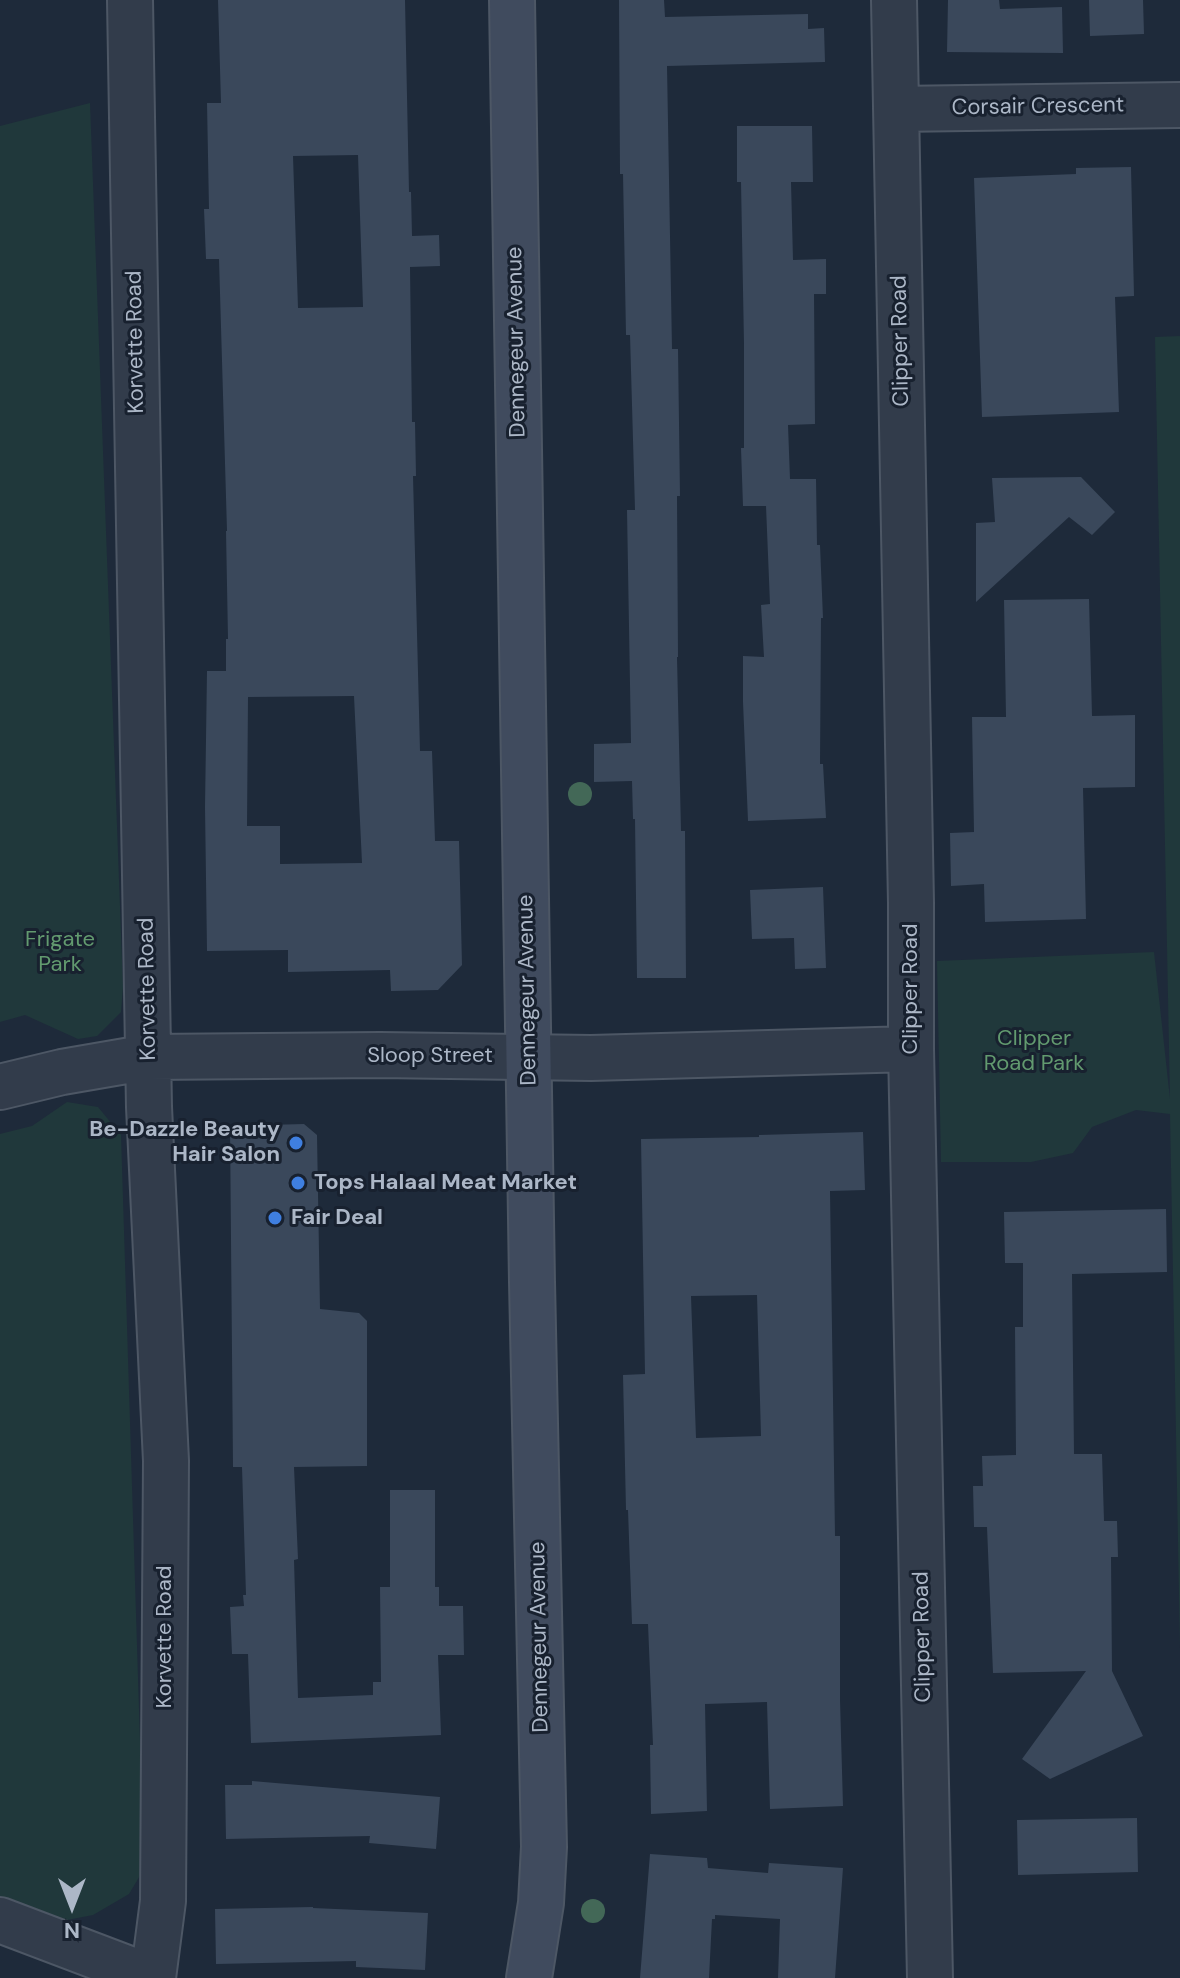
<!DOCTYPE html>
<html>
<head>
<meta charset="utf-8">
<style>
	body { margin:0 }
	#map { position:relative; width:1180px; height:1978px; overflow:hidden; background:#1e2a3a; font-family:"DM Sans",sans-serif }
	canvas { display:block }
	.north { position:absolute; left:32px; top:1866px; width:80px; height:80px; -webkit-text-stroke:6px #18212f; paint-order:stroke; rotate:180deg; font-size:22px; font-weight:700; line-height:32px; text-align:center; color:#acb7c7 }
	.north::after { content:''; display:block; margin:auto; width:28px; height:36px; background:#acb7c7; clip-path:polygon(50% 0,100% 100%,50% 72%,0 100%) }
</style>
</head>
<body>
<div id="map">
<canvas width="1180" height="1978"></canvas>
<div class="north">N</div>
</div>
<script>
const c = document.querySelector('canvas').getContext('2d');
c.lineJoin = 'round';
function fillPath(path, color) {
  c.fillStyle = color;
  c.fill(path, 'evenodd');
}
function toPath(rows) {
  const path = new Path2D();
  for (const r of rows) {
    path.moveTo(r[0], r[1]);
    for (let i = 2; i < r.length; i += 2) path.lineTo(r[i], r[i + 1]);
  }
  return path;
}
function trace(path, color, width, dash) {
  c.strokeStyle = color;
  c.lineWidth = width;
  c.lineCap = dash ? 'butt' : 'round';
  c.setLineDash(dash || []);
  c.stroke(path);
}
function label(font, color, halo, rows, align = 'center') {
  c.font = font + ' "DM Sans",sans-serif';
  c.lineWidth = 6;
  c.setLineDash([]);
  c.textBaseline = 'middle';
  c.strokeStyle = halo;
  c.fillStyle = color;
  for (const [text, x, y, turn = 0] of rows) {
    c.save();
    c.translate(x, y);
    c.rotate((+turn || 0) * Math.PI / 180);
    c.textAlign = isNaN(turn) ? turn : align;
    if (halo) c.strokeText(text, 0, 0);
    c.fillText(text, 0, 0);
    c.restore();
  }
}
const green = toPath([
	[90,103,123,987,121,1012,97,1036,78,1039,25,1015,0,1022,0,126],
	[1180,336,1180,1648,1170,1114,1136,1110,1092,1127,1073,1153,1031,1162,941,1162,937,961,1154,952,1170,1099,1155,337],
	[67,1102,98,1107,121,1135,144,1869,129,1894,93,1915,62,1921,0,1897,0,1134,32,1126]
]);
const building = toPath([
	[218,0,405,0,409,192,411,192,412,236,439,235,440,266,410,267,412,422,415,422,416,476,413,476,420,751,432,751,435,841,459,841,462,965,438,990,391,991,390,970,288,972,288,950,207,951,205,807,207,671,226,671,226,639,228,639,226,531,227,531,219,259,206,259,204,209,209,209,207,103,221,103],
	[358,155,363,307,298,308,293,156],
	[354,696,362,863,280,864,280,826,247,826,248,697],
	[619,0,664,0,665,17,808,14,808,29,824,28,825,62,667,66,672,349,678,349,680,496,677,496,678,657,677,657,681,831,685,831,686,978,637,978,635,819,633,819,632,781,594,782,594,744,631,743,627,510,635,510,630,335,626,335,623,174,620,174],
	[948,0,999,0,1000,9,1062,7,1063,53,947,52],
	[1089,0,1143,0,1144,34,1090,36],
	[737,126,812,126,813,182,791,182,793,260,826,259,826,294,814,294,815,424,788,425,790,479,816,479,817,545,820,545,823,618,821,618,820,764,823,764,826,818,748,821,743,702,743,656,764,657,761,605,770,604,766,506,743,506,741,448,744,448,744,344,741,182,737,182],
	[1131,167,1134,296,1115,297,1119,412,982,417,974,178,1076,174,1076,168],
	[1081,477,1115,512,1092,535,1069,517,976,602,976,523,995,522,992,478],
	[1089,599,1092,716,1135,715,1135,787,1083,788,1086,919,985,922,984,884,951,886,950,833,974,832,972,717,1006,717,1004,600],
	[823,887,826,968,795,969,794,938,752,939,750,890],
	[304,1124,317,1135,320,1309,359,1313,367,1321,367,1466,294,1467,298,1559,294,1560,298,1698,373,1695,373,1682,381,1682,380,1587,390,1587,390,1490,435,1490,435,1587,439,1587,439,1606,463,1606,464,1655,438,1655,441,1735,251,1743,248,1654,232,1654,230,1607,244,1606,243,1595,246,1595,242,1467,233,1467,230,1126],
	[863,1132,865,1190,830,1191,835,1536,840,1536,840,1700,843,1806,770,1809,767,1702,705,1704,707,1811,651,1814,650,1745,653,1745,648,1624,632,1624,628,1510,626,1510,623,1375,645,1374,641,1139,759,1137,759,1135],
	[757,1295,761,1436,696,1438,691,1296],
	[1166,1209,1167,1272,1072,1274,1074,1454,1102,1454,1104,1521,1117,1521,1118,1557,1111,1557,1112,1671,1143,1736,1050,1779,1022,1759,1086,1671,993,1673,987,1527,974,1527,973,1486,983,1486,982,1456,1016,1455,1015,1327,1023,1327,1023,1263,1005,1263,1004,1212],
	[252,1781,440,1797,436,1849,369,1843,370,1836,226,1839,225,1785,252,1785],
	[1137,1818,1138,1872,1018,1875,1017,1820],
	[650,1854,707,1858,708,1868,768,1873,769,1863,843,1868,835,1978,778,1978,780,1919,715,1915,715,1919,712,1919,709,1978,640,1978],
	[313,1907,313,1908,428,1913,425,1970,356,1967,356,1961,216,1964,215,1909]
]);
const street = toPath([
	[130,0,149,1107,166,1461,163,1901,153,1978],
	[894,0,911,903,911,1049,930,1978],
	[896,109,1180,105],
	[0,1087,62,1072,149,1057,380,1055,591,1058,911,1049],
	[0,1920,153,1978]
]);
const secondary = toPath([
	[512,0,532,1282,544,1847,541,1903,529,1978]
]);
const trees = [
	[580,794],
	[593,1911]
];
const markers = [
	[296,1143,8,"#3f7fe0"],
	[298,1183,8,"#3f7fe0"],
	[275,1218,8,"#3f7fe0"]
];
const streetNames = [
	["Corsair Crescent",1038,107,-1],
	["Clipper Road",901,341,-91],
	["Korvette Road",136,342,-91],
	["Dennegeur Avenue",517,342,-91],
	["Korvette Road",148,989,-91],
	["Clipper Road",911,989,-90],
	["Dennegeur Avenue",528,990,-91],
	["Sloop Street",430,1056],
	["Korvette Road",165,1637,-90],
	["Dennegeur Avenue",540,1637,-91],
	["Clipper Road",923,1637,-91]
];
const parkNames = [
	["Frigate",60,940],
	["Park",60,965],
	["Clipper",1034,1039],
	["Road Park",1034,1064]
];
const poiNames = [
	["Be-Dazzle Beauty",280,1130,"right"],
	["Hair Salon",280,1155,"right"],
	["Tops Halaal Meat Market",314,1183],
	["Fair Deal",291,1218]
];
fillPath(green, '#20383b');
fillPath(building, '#3a485b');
trace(street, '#4d5765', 48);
trace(secondary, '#4d5765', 48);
trace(street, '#323c4b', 44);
trace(secondary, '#404b5e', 44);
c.fillStyle = '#436857';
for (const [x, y] of trees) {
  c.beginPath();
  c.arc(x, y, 12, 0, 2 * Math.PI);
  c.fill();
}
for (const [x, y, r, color] of markers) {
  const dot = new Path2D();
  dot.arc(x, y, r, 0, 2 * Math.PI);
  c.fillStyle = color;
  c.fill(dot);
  trace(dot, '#18212f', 3);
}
label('22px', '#acb7c7', '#18212f', streetNames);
label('22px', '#629a6f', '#18212f', parkNames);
label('bold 22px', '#acb7c7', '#18212f', poiNames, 'left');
</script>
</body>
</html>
